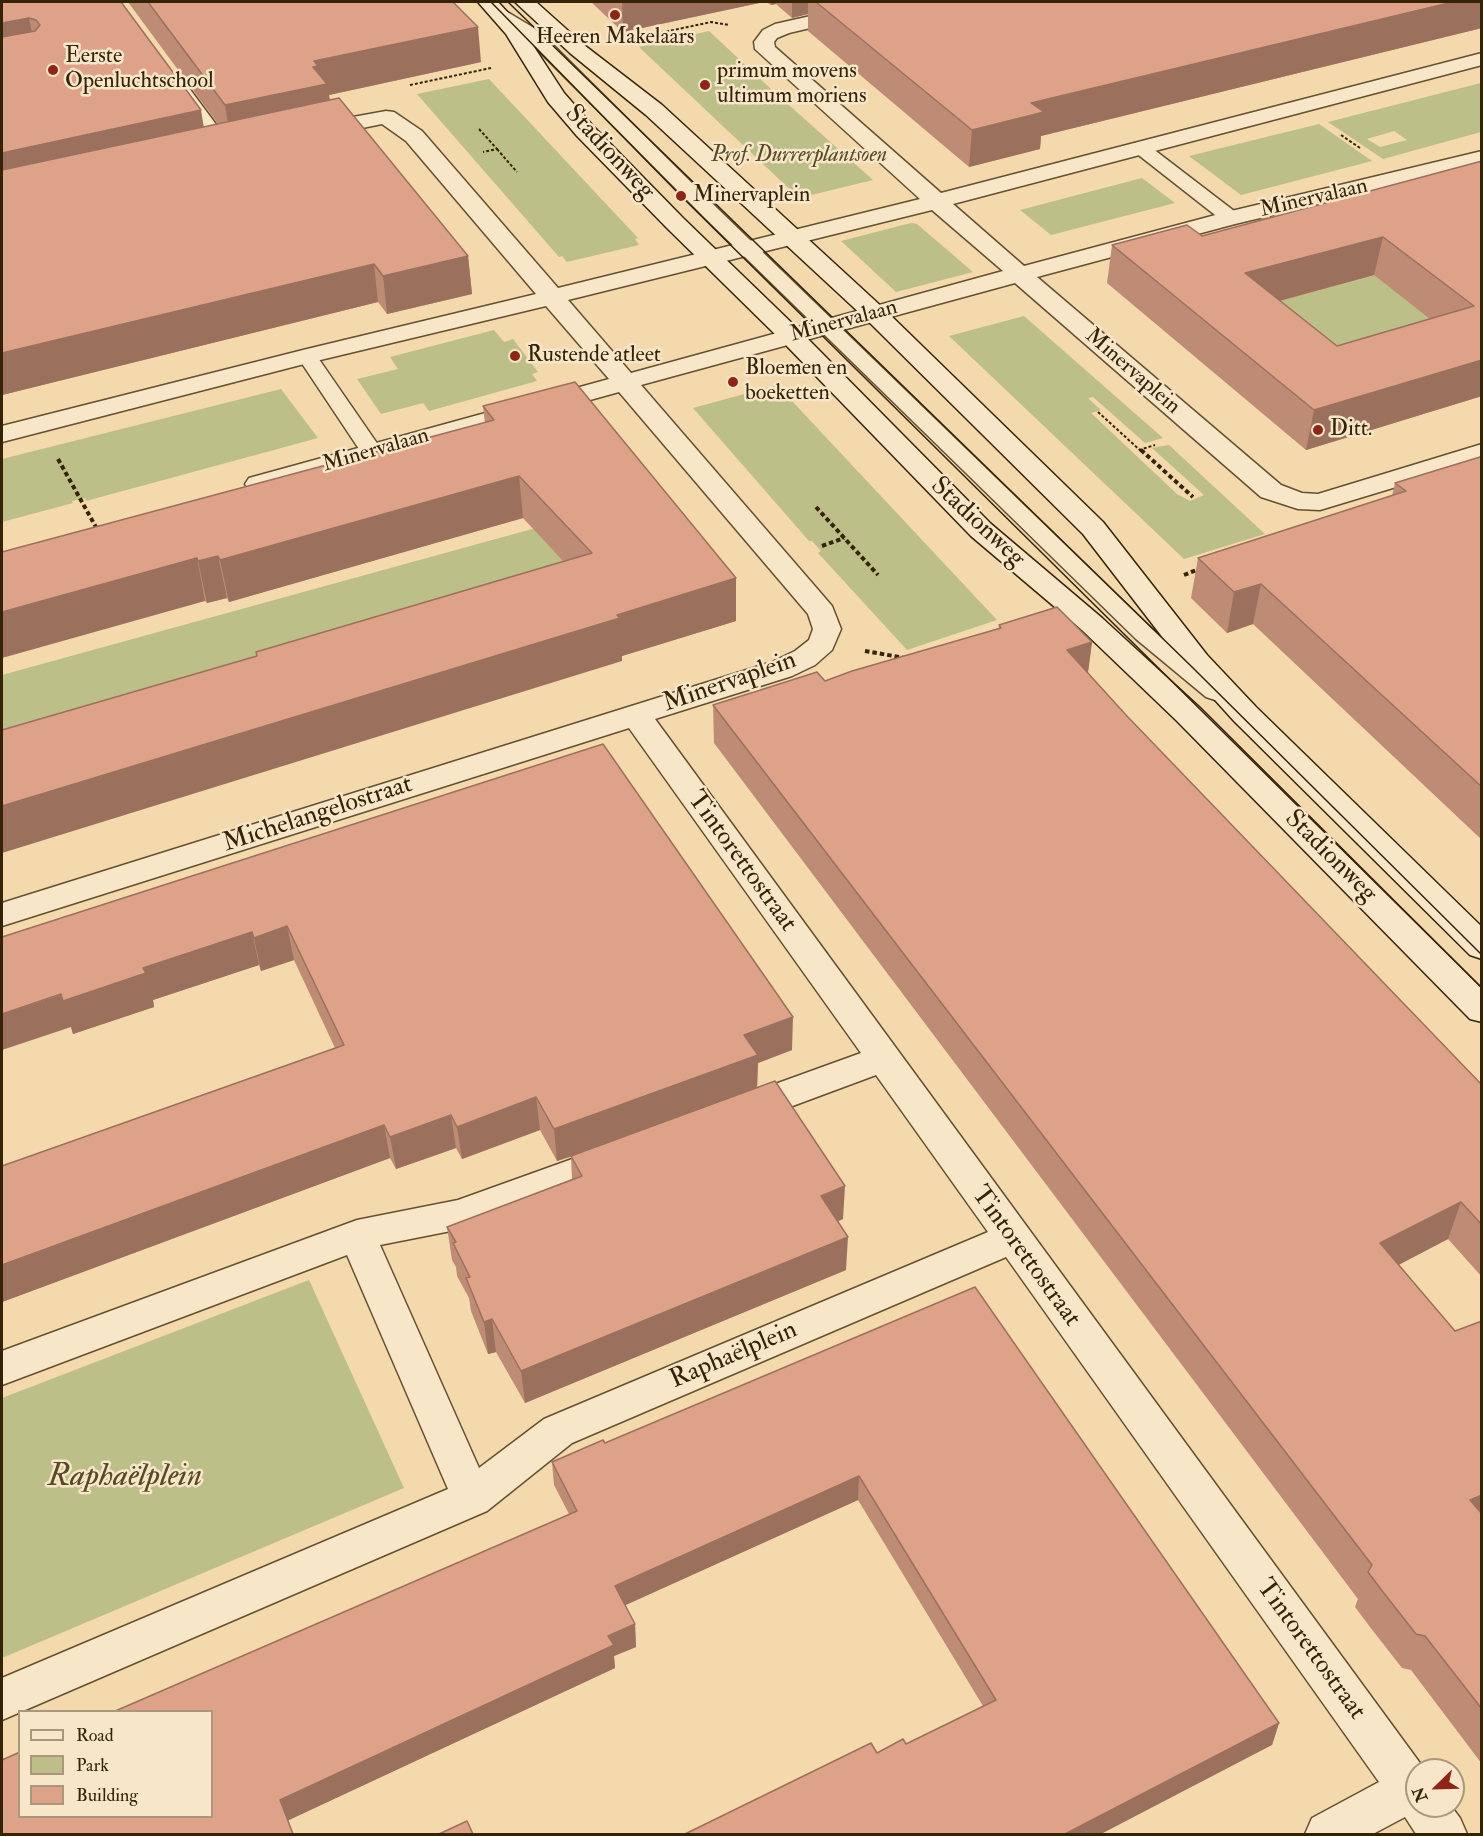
<!DOCTYPE html>
<html>
<head>
<meta charset="utf-8">
<style>
	body { margin:0 }
	#map { position:relative; width:1483px; height:1836px; overflow:hidden; background:#f3d9ab; font-family:"IM FELL Double Pica",serif }
	canvas { display:block }
	.frame { position:absolute; inset:0; border:3px solid #352308; pointer-events:none }
	.legend { position:absolute; left:18px; top:1710px; width:195px; height:108px; box-sizing:border-box; background:#f7e6c8; border:2px solid #a9987b; margin:0; padding:8px 10px; list-style:none; font-size:18px; color:#352308 }
	.legend li { display:flex; align-items:center; gap:12px; height:30px }
	.legend b { width:30px; border:2px solid #a9987b }
	.north { position:absolute; left:1405px; top:1758px; width:60px; height:60px; box-sizing:border-box; background:#f7e6c8; border:2px solid #a9987b; border-radius:50%; rotate:247deg; font-size:16px; font-weight:700; line-height:24px; text-align:center; color:#352308 }
	.north::after { content:''; display:block; margin:auto; width:21px; height:27px; background:#8f2418; clip-path:polygon(50% 0,100% 100%,50% 72%,0 100%) }
</style>
</head>
<body>
<div id="map">
<canvas width="1483" height="1836"></canvas>
<div class="frame"></div>
<ul class="legend">
<li><b style="height:8px;background:#f7e6c8"></b>Road</li>
<li><b style="height:16px;background:#bdbf88"></b>Park</li>
<li><b style="height:16px;background:#dda287"></b>Building</li>
</ul>
<div class="north">N</div>
</div>
<script>
const c = document.querySelector('canvas').getContext('2d');
c.lineJoin = 'round';
function fillPath(path, color) {
  c.fillStyle = color;
  c.fill(path, 'evenodd');
}
function toPath(rows) {
  const path = new Path2D();
  for (const r of rows) {
    path.moveTo(r[0], r[1]);
    for (let i = 2; i < r.length; i += 2) path.lineTo(r[i], r[i + 1]);
  }
  return path;
}
function trace(path, color, width, dash) {
  c.strokeStyle = color;
  c.lineWidth = width;
  c.lineCap = dash ? 'butt' : 'round';
  c.setLineDash(dash || []);
  c.stroke(path);
}
function label(font, color, halo, rows, align = 'center') {
  c.font = font + ' "IM FELL Double Pica",serif';
  c.lineWidth = 5;
  c.setLineDash([]);
  c.textBaseline = 'middle';
  c.strokeStyle = halo;
  c.fillStyle = color;
  for (const [text, x, y, turn = 0] of rows) {
    c.save();
    c.translate(x, y);
    c.rotate((+turn || 0) * Math.PI / 180);
    c.textAlign = isNaN(turn) ? turn : align;
    if (halo) c.strokeText(text, 0, 0);
    c.fillText(text, 0, 0);
    c.restore();
  }
}
const green = toPath([
	[709,31,771,89,873,180,799,198,639,47],
	[489,79,638,238,635,239,639,245,567,262,562,256,559,257,417,94],
	[1481,83,1481,132,1383,159,1328,122],
	[1394,131,1407,140,1380,147,1367,139],
	[1319,124,1372,161,1241,195,1189,156],
	[1142,178,1175,203,1051,235,1020,210],
	[911,223,917,224,973,272,896,292,841,241],
	[1481,245,1481,330,1324,374,1245,309],
	[1024,316,1163,438,1145,443,1093,397,1088,398,1101,410,1091,413,1177,494,1190,501,1204,495,1152,448,1169,445,1265,534,1184,559,949,336],
	[494,330,504,342,513,339,538,372,532,374,537,381,429,411,423,403,381,414,357,379,398,369,390,357],
	[777,385,997,620,907,650,818,553,821,551,812,541,809,541,693,408],
	[281,389,318,438,86,501,85,498,72,501,73,503,2,522,2,459],
	[543,526,597,601,2,772,2,675],
	[309,1280,404,1488,2,1658,2,1398]
]);
const pathFar1 = toPath([
	[627,40,711,22,729,25],
	[410,85,491,68],
	[479,129,497,149,483,152],
	[1341,135,1360,148],
	[497,149,517,172],
	[1098,412,1142,452],
	[1139,450,1155,445]
]);
const path = toPath([
	[1141,450,1193,497],
	[58,459,97,529],
	[816,507,878,575],
	[822,546,844,538],
	[1184,575,1199,569],
	[865,651,905,658]
]);
const service = toPath([
	[499,7,539,31,719,210,1152,629,1224,687,1227,692,1224,697,1215,700,1206,697,1136,639,705,218,527,39,493,15,491,12,499,7],
	[1142,144,1148,145,1238,214,1240,218,1238,222,1224,222,1136,153,1133,149,1136,145,1142,144],
	[307,350,314,352,383,452,380,457,372,458,364,457,361,452,297,356,300,352,307,350]
]);
const minor = toPath([
	[873,2,907,2,904,6,789,33,777,38,774,42,775,47,941,193,1482,53,1482,65,953,204,1024,266,1223,213,1482,151,1482,165,1235,224,1037,277,1281,485,1302,493,1318,494,1482,444,1482,461,1320,510,1298,509,1261,497,1015,283,641,385,832,606,841,629,832,650,815,665,792,676,655,719,1425,1770,1417,1770,1417,1806,1451,1806,1460,1818,1467,1834,1416,1834,1405,1817,1373,1834,1305,1834,1312,1818,1379,1782,1006,1257,572,1443,487,1511,2,1720,2,1678,448,1489,347,1255,2,1385,2,1351,357,1220,458,1200,614,1144,627,1148,632,1158,627,1168,461,1229,380,1245,479,1468,544,1419,988,1232,876,1075,744,1124,731,1120,726,1110,731,1100,861,1053,629,728,2,926,2,903,772,662,795,651,809,640,813,629,808,614,619,392,258,492,249,490,245,484,249,478,609,379,546,306,312,362,2,442,2,426,307,349,536,294,406,141,382,124,314,138,306,136,303,131,306,126,314,124,386,111,394,112,422,131,558,288,920,199,755,49,754,42,763,30,775,24,873,2],
	[932,210,1003,271,631,373,568,300,932,210],
	[176,78,183,80,232,146,235,151,232,156,224,158,216,156,165,84,169,80,176,78]
]);
const secondary = toPath([
	[478,2,498,2,521,27,564,93,593,126,683,218,800,331,991,524,1102,618,1199,707,1482,989,1482,1022,1470,1019,1177,721,1082,630,971,536,782,341,667,228,577,136,548,102,506,34,478,2],
	[515,2,536,2,584,45,662,105,883,308,1103,522,1207,655,1256,707,1482,927,1482,959,1470,955,1234,721,1187,669,1083,534,865,318,646,115,570,53,515,2]
]);
const tram = toPath([
	[491,2,681,196,1482,988],
	[508,2,1190,665,1482,955]
]);
const wall = toPath([
	[2,2,121,2,204,127,218,124,128,2,453,2,481,62,329,95,330,100,468,256,472,294,387,314,378,302,2,395],
	[591,2,764,2,623,32],
	[766,2,1482,2,1482,28,1041,136,1040,149,969,167,808,31,808,14,792,18,776,4,771,5],
	[1482,161,1482,396,1306,450,1107,283,1112,245,1202,236],
	[1374,275,1430,319,1337,346,1280,301],
	[483,406,736,578,736,621,622,656,622,661,256,656,256,652,563,561,523,518,229,602,227,598,207,603,205,601,2,552,485,423],
	[1482,458,1482,840,1253,624,1227,633,1191,598,1198,558,1392,496,1395,483],
	[999,625,1092,642,1088,673,1126,715,1482,1085,1482,1277,1448,1239,1398,1265,1455,1331,1482,1321,1482,1764,1411,1670,1402,1668,1370,1627,1355,1607,1358,1599,714,743,713,705,825,681,999,628],
	[603,744,792,1050,758,1063,757,1088,843,1219,838,1221,846,1270,525,1403,496,1352,488,1354,471,1311,469,1298,457,1276,456,1267,452,1260,447,1227,572,1179,571,1157,557,1161,540,1130,462,1159,456,1148,396,1169,390,1158,2,1302,2,1166,335,1048,294,960,261,971,259,965,153,1000,154,1007,73,1034,71,1027],
	[975,1287,1279,1723,1272,1745,877,1753,906,1744,983,1706,858,1500,625,1605,635,1624,636,1647,614,1656,615,1668,288,1820,2,1834,569,1514,554,1485,552,1462,605,1443]
]);
const shadedWall = toPath([
	[622,2,764,2,623,32],
	[771,2,776,2,776,4,771,5],
	[792,2,808,2,808,14,792,18],
	[1453,2,1482,2,1482,28,1041,136,1040,149,969,167,972,130,1031,103],
	[29,18,36,53,2,60,2,23],
	[478,27,481,62,329,95,332,120,231,141,225,105,313,67,314,61],
	[201,110,207,147,2,192,2,153],
	[1383,237,1374,275,1238,312,1245,273],
	[468,256,472,294,387,314,383,276],
	[374,264,378,302,2,395,2,353],
	[1482,360,1482,396,1306,450,1314,410],
	[519,476,523,518,229,602,220,560],
	[218,556,227,598,207,603,198,561],
	[197,558,205,601,2,658,2,612],
	[736,578,736,621,622,656,622,661,2,853,2,806,617,615],
	[1261,584,1253,624,1227,633,1234,592],
	[1092,642,1087,679,1067,650],
	[287,926,294,960,261,971,254,938],
	[252,932,259,965,153,1000,154,1007,73,1034,71,1027,2,1050,2,1014],
	[793,1017,792,1050,758,1063,757,1088,557,1161,554,1129,744,1035],
	[536,1097,540,1130,462,1159,457,1127],
	[451,1115,456,1148,396,1169,390,1137],
	[384,1125,390,1158,2,1302,2,1265],
	[845,1186,843,1219,820,1229,821,1196],
	[1461,1202,1448,1239,1368,1281,1380,1243],
	[848,1237,846,1270,525,1403,521,1371],
	[492,1319,496,1352,488,1354,484,1322],
	[859,1476,858,1500,617,1609,615,1586],
	[1482,1495,1482,1523,1470,1500],
	[635,1624,636,1647,614,1656,615,1668,287,1821,280,1800,608,1636],
	[1279,1723,1272,1745,1101,1834,1065,1834]
]);
const building = toPath([
	[2,2,121,2,201,110,2,153,2,37,35,31,40,25,36,20,29,18,2,23,2,2],
	[148,2,453,2,478,27,314,61,318,66,313,67,327,84,225,105,148,2],
	[816,2,1453,2,1031,103,1044,112,972,130,816,2],
	[339,98,468,256,383,276,374,264,2,353,2,170,339,98],
	[1482,161,1482,360,1314,410,1112,245,1187,225,1202,236,1482,161],
	[1383,237,1474,306,1337,346,1245,273,1383,237],
	[575,382,736,578,617,615,620,618,2,806,2,730,257,656,256,652,592,553,519,476,220,560,218,556,198,561,197,558,2,612,2,552,494,420,483,406,575,382],
	[1480,457,1482,458,1482,787,1261,584,1234,592,1198,558,1406,491,1395,483,1480,457],
	[1057,607,1092,642,1067,650,1126,715,1482,1085,1482,1225,1461,1202,1380,1243,1455,1331,1482,1321,1482,1495,1470,1500,1482,1514,1482,1709,1425,1636,1416,1634,1383,1592,1368,1572,1372,1565,713,705,817,672,825,681,852,671,1001,628,999,625,1057,607],
	[603,744,793,1017,744,1035,758,1055,554,1129,536,1097,457,1127,451,1115,390,1137,384,1125,2,1265,2,1166,344,1045,287,926,254,938,252,932,143,968,146,973,63,1001,61,994,2,1014,2,937,603,744],
	[775,1081,845,1186,821,1196,848,1237,521,1371,492,1319,484,1322,466,1278,470,1277,453,1243,456,1242,447,1227,582,1176,571,1156,775,1081],
	[975,1287,1279,1723,1065,1834,685,1834,871,1743,877,1753,903,1739,906,1744,996,1700,859,1476,615,1586,635,1624,608,1636,614,1645,280,1800,293,1834,2,1834,2,1760,20,1752,20,1816,212,1816,212,1712,113,1712,577,1511,552,1462,603,1440,605,1443,975,1287],
	[467,1821,473,1834,439,1834,467,1821]
]);
const markers = [
	[615,15,6,"#8f2418"],
	[53,70,6,"#8f2418"],
	[705,85,6,"#8f2418"],
	[681,196,6,"#8f2418"],
	[515,356,6,"#8f2418"],
	[733,382,6,"#8f2418"],
	[1318,430,6,"#8f2418"]
];
const farPoinames = [
	["Heeren Makelaars",615,38,"center"],
	["Eerste",65,57],
	["Openluchtschool",65,82],
	["primum movens",717,72],
	["ultimum moriens",717,97],
	["Minervaplein",693,196],
	["Rustende atleet",527,356],
	["Bloemen en",745,369],
	["boeketten",745,394],
	["Ditt.",1330,430]
];
const farParknames = [
	["Prof. Durrerplantsoen",799,156]
];
const farStreetnames = [
	["Minervalaan",1314,199,-13],
	["Minervalaan",844,322,-15],
	["Minervaplein",1132,372,41],
	["Minervalaan",376,451,-16]
];
const streetNames = [
	["Stadionweg",609,153,47],
	["Stadionweg",977,523,43],
	["Minervaplein",730,683,-19],
	["Michelangelostraat",318,815,-18],
	["Stadionweg",1330,857,45],
	["Tintorettostraat",741,862,54],
	["Tintorettostraat",1025,1257,54],
	["Raphaëlplein",734,1356,-23],
	["Tintorettostraat",1310,1650,54]
];
const nearParknames = [
	["Raphaëlplein",125,1478]
];
fillPath(green, '#bdbf88');
trace(service, '#645031', 3);
trace(minor, '#645031', 3);
trace(secondary, '#352308', 3);
trace(pathFar1, '#352308', 2, [3, 2]);
trace(path, '#352308', 4, [4.5, 3]);
fillPath(service, '#f7e6c8');
fillPath(minor, '#f7e6c8');
fillPath(secondary, '#f7e6c8');
trace(tram, '#352308', 1.5);
fillPath(wall, '#be8b74');
fillPath(shadedWall, '#9b715e');
fillPath(building, '#dda287');
trace(building, '#9b715e', 1.5);
for (const [x, y, r, color] of markers) {
  const dot = new Path2D();
  dot.arc(x, y, r, 0, 2 * Math.PI);
  c.fillStyle = color;
  c.fill(dot);
  trace(dot, '#f7e6c8', 2);
}
label('22px', '#352308', '#f7e6c8', farPoinames, 'left');
label('italic 22px', '#574a28', '#f7e6c8', farParknames);
label('22px', '#352308', '#f7e6c8', farStreetnames);
label('26px', '#352308', '#f7e6c8', streetNames);
label('italic 32px', '#574a28', '#f7e6c8', nearParknames);
</script>
</body>
</html>
